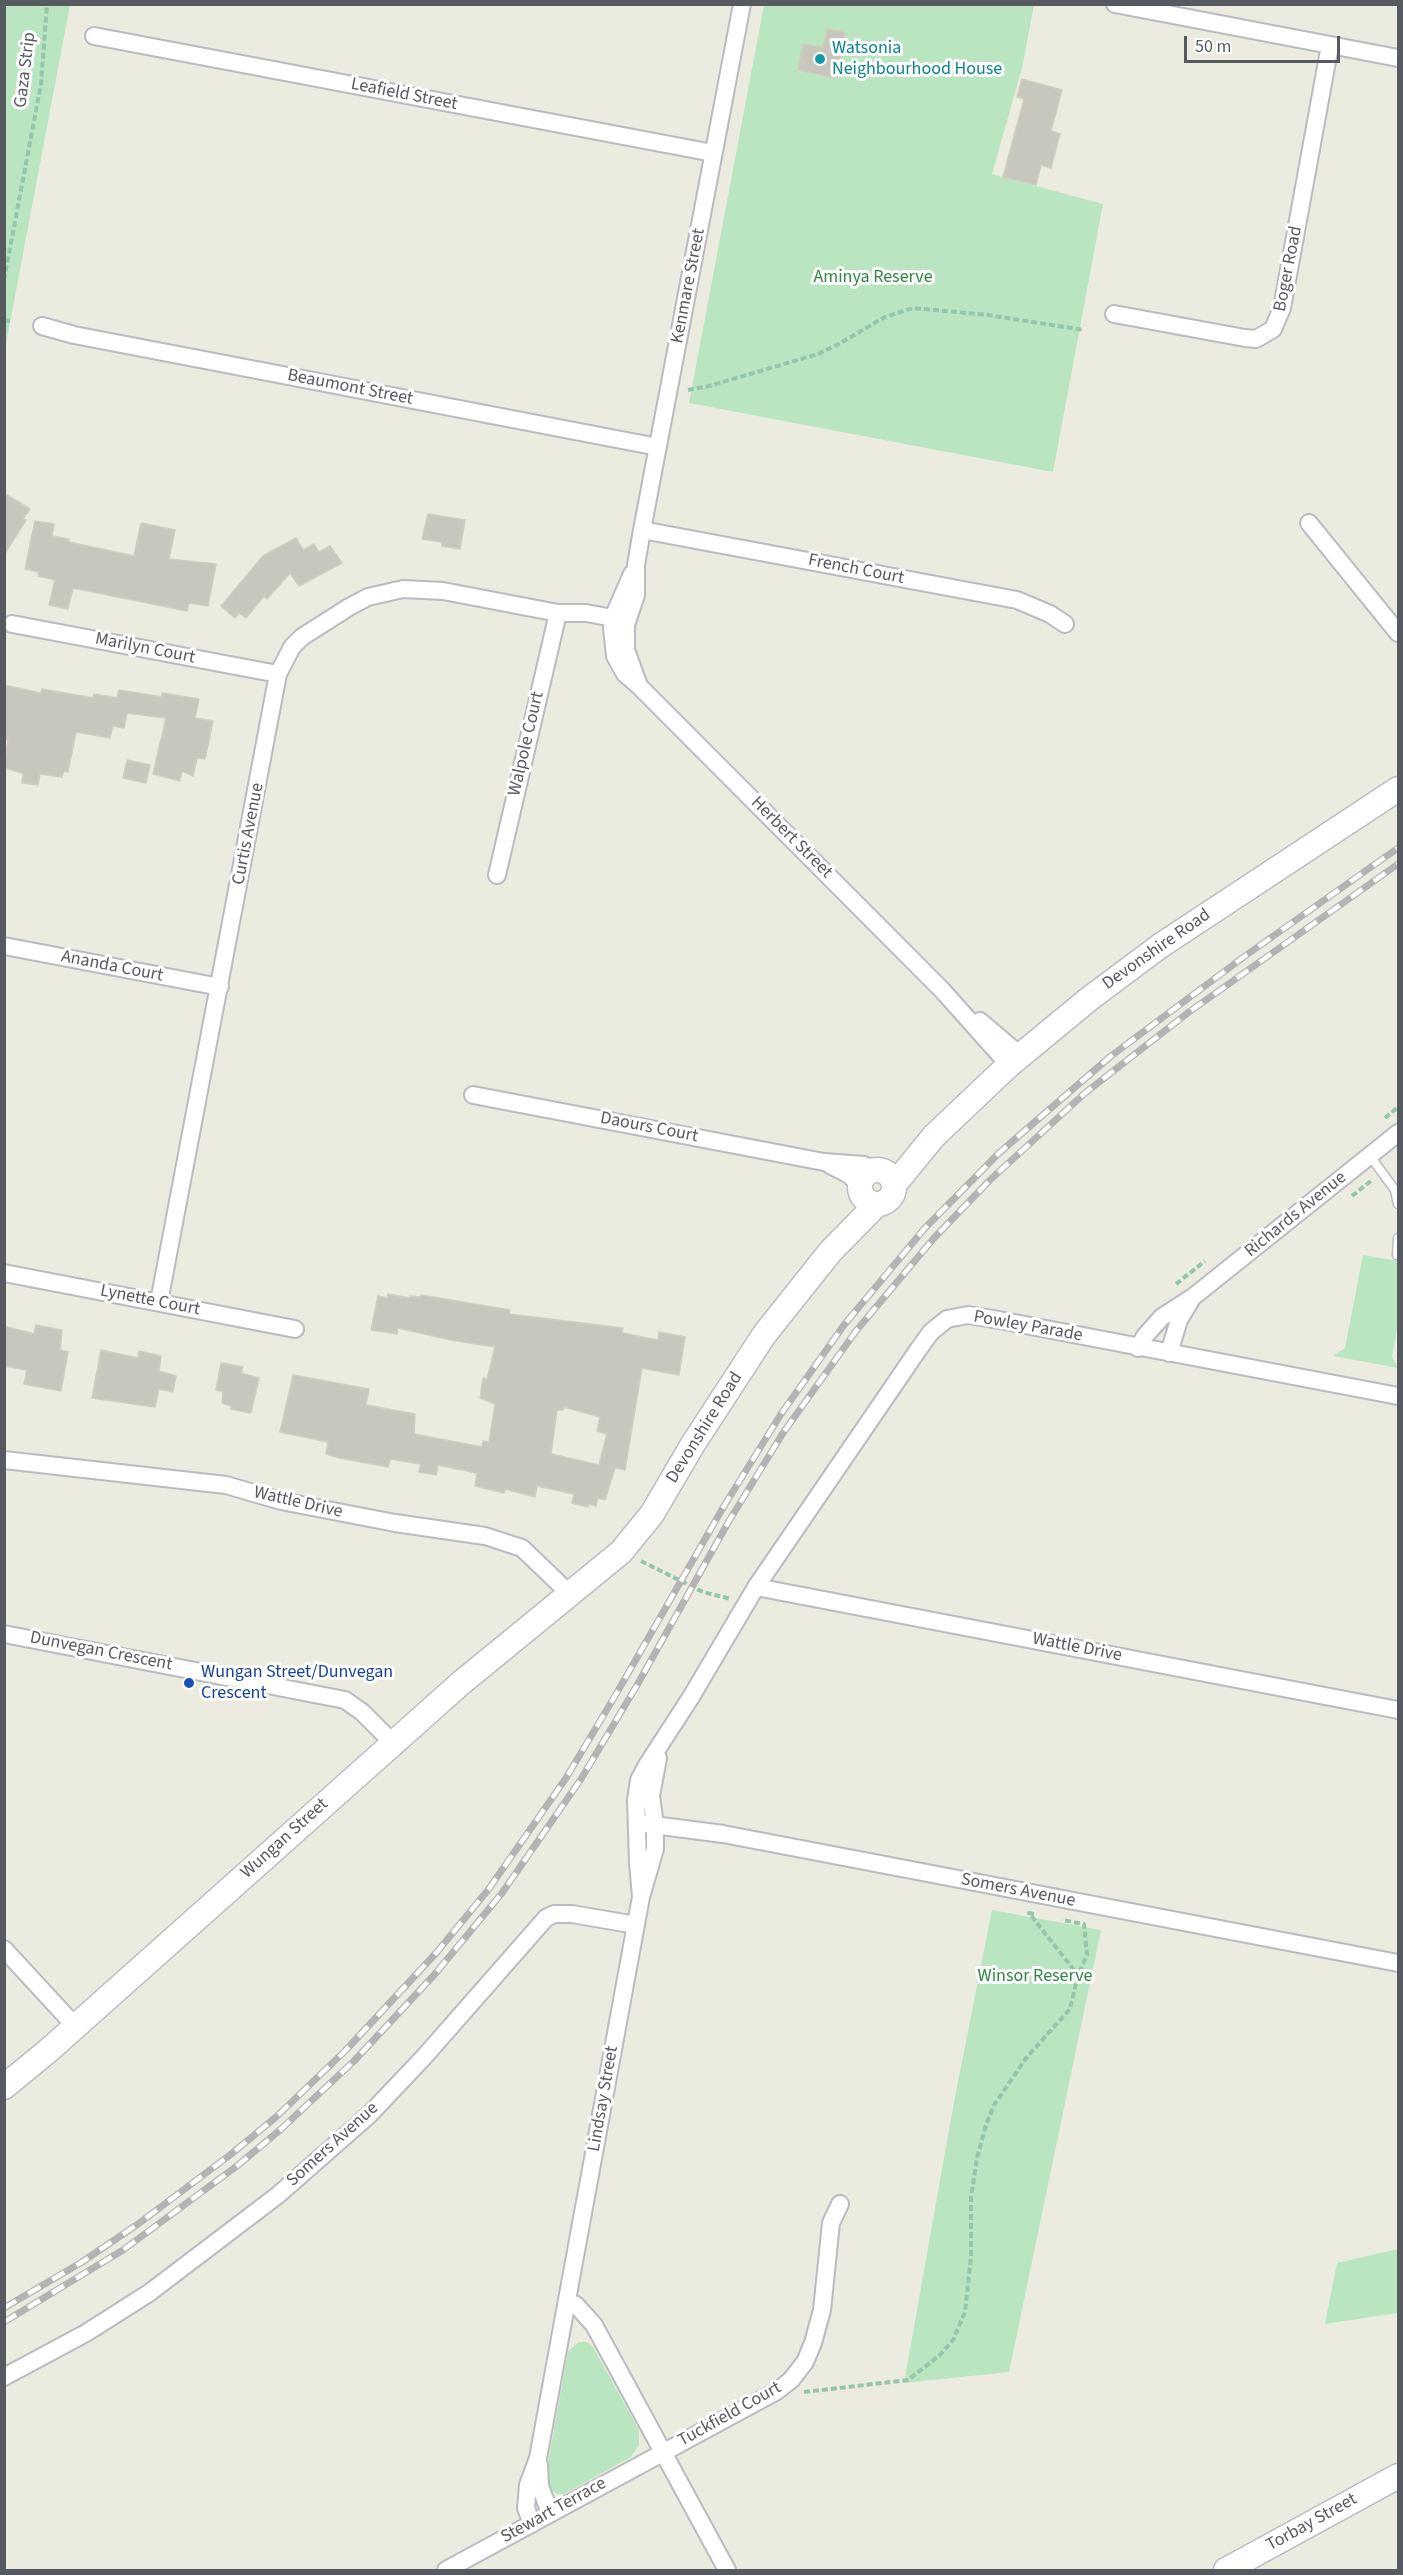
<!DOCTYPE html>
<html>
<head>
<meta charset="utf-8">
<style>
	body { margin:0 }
	#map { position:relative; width:1403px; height:2575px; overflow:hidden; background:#ecebdf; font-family:"Source Sans 3",sans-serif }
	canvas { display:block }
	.frame { position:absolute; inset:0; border:6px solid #585a61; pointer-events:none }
	.scale { position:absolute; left:1184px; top:36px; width:156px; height:27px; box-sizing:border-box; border:3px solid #585a61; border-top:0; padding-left:8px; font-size:18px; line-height:21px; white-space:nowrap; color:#585a61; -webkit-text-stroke:4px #fff; paint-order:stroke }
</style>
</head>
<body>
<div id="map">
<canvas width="1403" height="2575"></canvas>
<div class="frame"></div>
<div class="scale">50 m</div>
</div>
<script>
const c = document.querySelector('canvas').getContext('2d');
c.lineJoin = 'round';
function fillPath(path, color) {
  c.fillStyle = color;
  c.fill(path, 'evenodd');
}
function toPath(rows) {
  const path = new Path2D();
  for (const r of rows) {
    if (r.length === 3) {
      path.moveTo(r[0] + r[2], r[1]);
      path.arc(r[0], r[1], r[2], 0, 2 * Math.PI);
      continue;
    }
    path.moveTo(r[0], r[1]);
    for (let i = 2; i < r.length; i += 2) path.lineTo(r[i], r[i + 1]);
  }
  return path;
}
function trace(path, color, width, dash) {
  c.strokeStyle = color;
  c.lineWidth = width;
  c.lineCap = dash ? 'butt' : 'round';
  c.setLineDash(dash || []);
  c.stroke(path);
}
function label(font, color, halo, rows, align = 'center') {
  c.font = font + ' "Source Sans 3",sans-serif';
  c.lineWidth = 6;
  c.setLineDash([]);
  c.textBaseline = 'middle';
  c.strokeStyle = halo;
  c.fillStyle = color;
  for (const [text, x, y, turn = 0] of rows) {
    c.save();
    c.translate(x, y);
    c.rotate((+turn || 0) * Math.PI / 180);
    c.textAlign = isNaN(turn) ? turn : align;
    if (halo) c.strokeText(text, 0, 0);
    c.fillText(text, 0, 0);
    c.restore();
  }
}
const green = toPath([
	[5,4,70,5,5,349,4,5],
	[764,5,1034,5,1022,68,992,174,1103,204,1053,472,689,403],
	[1363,1255,1398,1261,1398,1323,1392,1357,1398,1368,1333,1356,1345,1348],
	[992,1910,1101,1930,1009,2372,904,2383,954,2102],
	[1398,2249,1398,2313,1325,2324,1337,2263],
	[579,2342,587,2342,593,2347,639,2430,639,2445,631,2457,564,2494,557,2494,546,2486,545,2480,568,2351]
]);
const building = toPath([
	[827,29,845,32,837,78,798,70,803,44,823,47,827,29],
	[1022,79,1062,90,1051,131,1060,134,1051,168,1041,165,1036,185,1003,177,1024,99,1017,97,1022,79],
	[4,493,30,509,23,519,26,520,4,555,4,493],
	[428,514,465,520,460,549,442,546,442,542,422,539,428,514],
	[35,521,54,524,52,536,69,539,69,542,134,556,141,523,175,530,169,559,216,564,208,606,189,603,187,611,73,588,68,609,49,605,55,580,38,576,39,572,25,569,35,521],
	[296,538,303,550,314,544,319,552,330,546,342,563,299,586,290,573,267,599,264,596,246,618,239,613,235,618,221,606,263,556,296,538],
	[4,685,41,693,42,689,93,698,94,694,117,698,119,690,162,697,162,693,199,699,195,718,213,721,205,759,197,758,193,776,182,771,180,781,153,774,166,718,127,713,124,728,113,726,110,738,76,732,68,772,64,771,62,777,40,774,38,785,22,783,23,773,4,768,8,740,4,740,4,685],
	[127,760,150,765,146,783,123,778,127,760],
	[388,1294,410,1298,410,1296,420,1297,421,1295,510,1310,509,1314,623,1328,622,1333,658,1340,659,1332,685,1337,679,1375,642,1368,625,1470,615,1468,605,1500,598,1498,596,1506,589,1504,588,1507,572,1503,574,1494,537,1486,535,1497,505,1489,504,1493,475,1486,477,1473,438,1465,436,1475,419,1472,421,1464,390,1459,388,1467,340,1458,326,1454,328,1442,280,1432,293,1375,369,1389,366,1405,415,1414,414,1434,482,1447,483,1441,489,1442,495,1404,480,1398,483,1378,487,1379,495,1347,451,1340,398,1328,397,1334,371,1330,378,1296,387,1298,388,1294],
	[564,1407,600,1417,597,1431,607,1434,599,1465,551,1454,557,1410,563,1410,564,1407],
	[36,1325,62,1330,60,1350,68,1352,61,1391,24,1384,27,1370,4,1366,4,1326,34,1334,36,1325],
	[101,1350,138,1358,139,1351,161,1356,159,1371,176,1376,173,1392,159,1389,155,1407,92,1398,101,1350],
	[221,1363,243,1367,241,1373,259,1378,251,1413,231,1409,231,1406,222,1403,223,1392,216,1390,221,1363]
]);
const path = toPath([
	[4,280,41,84,47,4],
	[4,320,10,321],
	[688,390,709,386,818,354,837,345,885,317,913,308,988,315,1084,330],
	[1385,1118,1398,1107],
	[1352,1196,1372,1180],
	[1176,1284,1205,1261],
	[641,1561,703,1592,731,1599],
	[1034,1914,1029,1913,1078,1975],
	[804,2392,908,2380,940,2355,953,2340,965,2312,971,2257,971,2197,977,2158,986,2125,994,2105,1027,2057,1070,2009,1078,1975,1087,1955,1084,1924,1062,1920]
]);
const lane = toPath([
	[1370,1156,1395,1190,1398,1204],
	[1397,1255,1398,1238]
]);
const street = toPath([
	[1115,4,1398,58],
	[94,36,713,153],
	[1114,314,1245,338,1256,339,1273,329,1282,308,1330,45],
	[42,326,74,335,658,447],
	[1309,523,1398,633],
	[642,530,1017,600,1050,614,1065,624],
	[632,574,615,613,612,628,615,656,625,674,639,686,942,990,1009,1065],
	[12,624,278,674],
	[639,686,626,650,626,625,636,595,636,565,642,530,742,4],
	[497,875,558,613],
	[4,946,220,987],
	[980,1021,1020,1055],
	[473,1095,824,1162,864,1165,872,1170],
	[830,1165,848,1174,860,1185],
	[4,1273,295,1329],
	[159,1302,278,674,292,647,302,637,349,607,368,597,403,589,443,591,558,613,586,613,613,618,626,625],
	[1138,1348,1145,1336,1162,1317,1193,1297,1398,1133],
	[1169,1353,1179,1320,1191,1300],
	[4,1460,226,1485,281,1501,395,1523,485,1536,522,1548,571,1595],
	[756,1587,1398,1710],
	[4,1634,345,1700,362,1712,393,1743],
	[646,1824,723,1834,1398,1963],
	[641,1897,638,1863,636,1800,639,1780,647,1765,691,1697,756,1587,918,1350,931,1332,947,1319,968,1315,999,1320,1398,1396],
	[4,1949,75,2026],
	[567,2301,576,2305,594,2325,727,2570],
	[4,2377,86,2333,149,2293,278,2195,369,2115,424,2057,546,1918,554,1914,572,1914,636,1925],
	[539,2465,540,2486,550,2513],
	[532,2524,526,2508,528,2485,538,2458,641,1897,655,1849,655,1825,651,1796,658,1758],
	[446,2570,777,2391,791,2380,805,2362,813,2343,822,2310,831,2223,840,2204]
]);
const secondary = toPath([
	[877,1187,17],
	[894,1185,934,1136,1009,1065,1089,999,1160,946,1398,789],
	[4,2087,49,2050,461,1683,621,1552,652,1514,693,1444,764,1335,830,1252,877,1204],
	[1226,2570,1398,2476]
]);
const rail = toPath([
	[4,2308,82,2262,138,2224,230,2155,275,2118,345,2051,437,1952,488,1890,566,1778,615,1696,724,1506,781,1414,844,1325,925,1228,999,1153,1111,1056,1245,956,1398,848],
	[4,2322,123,2250,237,2166,280,2130,354,2061,435,1974,502,1893,581,1779,636,1687,729,1521,783,1433,856,1331,934,1238,990,1180,1085,1093,1189,1012,1398,864]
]);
const markers = [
	[820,59,6,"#0f9aa8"],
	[189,1683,6,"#1a4fb4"]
];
const cultureNames = [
	["Watsonia",832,49],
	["Neighbourhood House",832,70]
];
const streetNames = [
	["Gaza Strip",26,70,-83],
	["Leafield Street",404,95,11],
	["Boger Road",1289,269,-79],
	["Kenmare Street",689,286,-79],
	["Beaumont Street",350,388,11],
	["French Court",856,570,11],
	["Marilyn Court",145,649,11],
	["Walpole Court",527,744,-77],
	["Curtis Avenue",249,834,-79],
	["Herbert Street",791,838,45],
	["Devonshire Road",1157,950,-35],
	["Ananda Court",112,967,11],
	["Daours Court",649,1128,11],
	["Richards Avenue",1296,1215,-39],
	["Lynette Court",150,1301,11],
	["Powley Parade",1028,1327,10],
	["Devonshire Road",705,1428,-58],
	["Wattle Drive",298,1503,13],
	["Wattle Drive",1077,1648,11],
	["Dunvegan Crescent",101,1652,11],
	["Wungan Street",285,1839,-42],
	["Somers Avenue",1018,1891,11],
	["Lindsay Street",604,2099,-80],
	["Somers Avenue",333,2145,-42],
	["Tuckfield Court",730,2415,-29],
	["Stewart Terrace",554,2511,-29],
	["Torbay Street",1312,2523,-29]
];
const parkNames = [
	["Aminya Reserve",873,278],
	["Winsor Reserve",1035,1977]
];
const transitNames = [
	["Wungan Street/Dunvegan",201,1673],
	["Crescent",201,1694]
];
fillPath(green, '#bae5c1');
fillPath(building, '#c8c7be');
trace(building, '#d0cebd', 1.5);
trace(lane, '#babbc2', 11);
trace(street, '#babbc2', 20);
trace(secondary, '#babcc4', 27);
trace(path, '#93c6aa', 4, [6, 3]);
trace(lane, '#fff', 8);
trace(street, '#fff', 16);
trace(secondary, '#fff', 24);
trace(rail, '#b3b3b4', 7);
trace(rail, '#fff', 4.5, [14]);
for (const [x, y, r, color] of markers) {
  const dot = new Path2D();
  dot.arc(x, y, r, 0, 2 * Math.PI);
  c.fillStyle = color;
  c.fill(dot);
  trace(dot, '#fff', 2);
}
label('18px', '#0d838f', '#fff', cultureNames, 'left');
label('18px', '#585a61', '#fff', streetNames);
label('18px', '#328545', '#fff', parkNames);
label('18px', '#164399', '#fff', transitNames, 'left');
</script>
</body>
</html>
